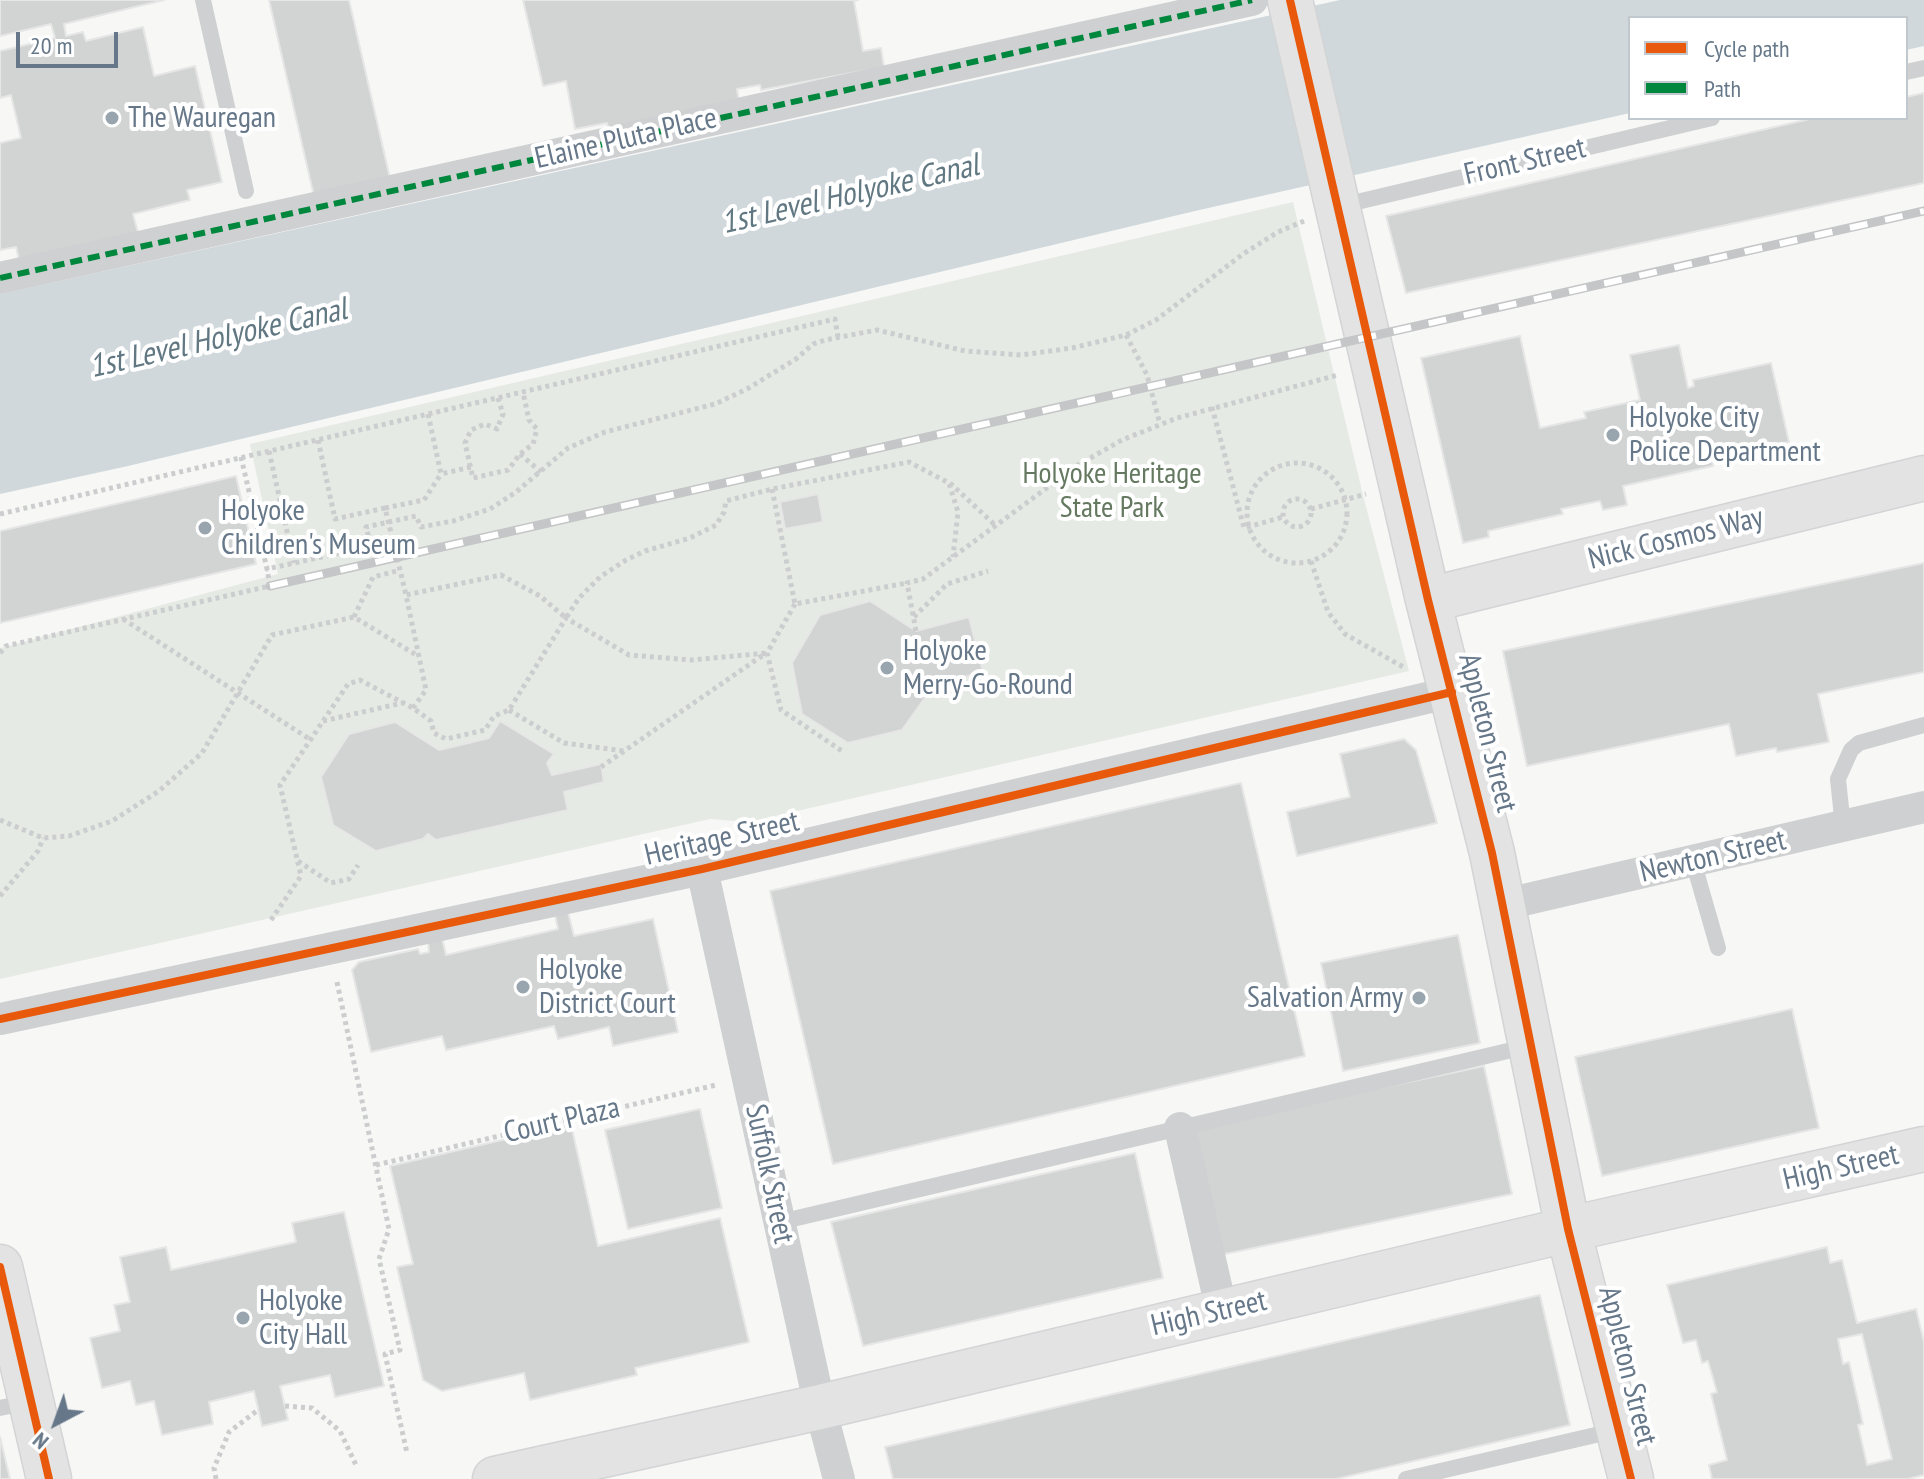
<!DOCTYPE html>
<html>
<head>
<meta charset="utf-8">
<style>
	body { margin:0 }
	#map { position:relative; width:1924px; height:1479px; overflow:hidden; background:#f7f7f6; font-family:"PT Sans Narrow",sans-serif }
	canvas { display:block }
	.legend { position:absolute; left:1628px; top:16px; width:280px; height:104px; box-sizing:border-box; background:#fff; border:2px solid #c1c9cf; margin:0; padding:10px 14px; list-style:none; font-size:24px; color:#657788 }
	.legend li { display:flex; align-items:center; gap:16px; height:40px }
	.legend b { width:40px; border:2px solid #c1c9cf }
	.north { position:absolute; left:16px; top:1383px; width:80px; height:80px; -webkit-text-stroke:6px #fff; paint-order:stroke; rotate:221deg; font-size:22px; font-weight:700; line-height:32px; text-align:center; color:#657788 }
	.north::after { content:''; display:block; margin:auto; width:28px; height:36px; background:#657788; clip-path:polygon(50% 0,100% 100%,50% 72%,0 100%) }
	.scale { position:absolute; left:16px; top:32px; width:102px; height:36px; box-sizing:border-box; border:4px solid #657788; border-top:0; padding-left:10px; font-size:24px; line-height:28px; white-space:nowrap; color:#657788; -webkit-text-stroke:6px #fff; paint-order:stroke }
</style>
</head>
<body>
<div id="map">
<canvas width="1924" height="1479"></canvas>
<ul class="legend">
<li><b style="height:10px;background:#e8590c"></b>Cycle path</li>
<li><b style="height:10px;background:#00873e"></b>Path</li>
</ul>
<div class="north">N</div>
<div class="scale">20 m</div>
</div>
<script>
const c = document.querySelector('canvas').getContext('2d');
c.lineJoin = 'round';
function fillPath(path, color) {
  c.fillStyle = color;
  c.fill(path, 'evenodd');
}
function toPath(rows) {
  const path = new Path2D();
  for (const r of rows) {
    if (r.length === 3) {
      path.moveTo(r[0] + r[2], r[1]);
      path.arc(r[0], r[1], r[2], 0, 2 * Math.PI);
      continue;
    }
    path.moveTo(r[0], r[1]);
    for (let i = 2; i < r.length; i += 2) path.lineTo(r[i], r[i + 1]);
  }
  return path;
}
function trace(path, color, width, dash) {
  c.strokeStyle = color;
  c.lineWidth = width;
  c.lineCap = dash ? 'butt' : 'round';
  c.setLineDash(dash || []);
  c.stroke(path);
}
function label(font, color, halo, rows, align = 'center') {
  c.font = font + ' "PT Sans Narrow",sans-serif';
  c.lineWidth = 8;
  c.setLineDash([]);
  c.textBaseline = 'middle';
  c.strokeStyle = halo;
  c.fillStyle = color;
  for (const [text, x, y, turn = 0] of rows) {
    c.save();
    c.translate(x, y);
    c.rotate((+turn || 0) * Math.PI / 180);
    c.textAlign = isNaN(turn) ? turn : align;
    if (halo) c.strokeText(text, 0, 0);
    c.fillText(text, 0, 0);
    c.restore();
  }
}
const green = toPath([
	[1293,202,1363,495,1409,671,749,822,710,819,0,979,0,648,278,574,250,444]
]);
const water = toPath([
	[1340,0,1924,0,1924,46,1906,50,1906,18,1630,18,1630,113,1195,211,128,466,0,494,0,294]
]);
const building = toPath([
	[0,0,164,0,64,24,66,36,83,32,86,41,143,27,154,76,195,66,222,182,187,190,190,200,133,214,141,244,22,272,16,247,0,250,0,143,21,138,11,95,0,98,0,51,55,38,51,24,0,36,0,0],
	[269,0,349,0,392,187,316,205,269,0],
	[523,0,858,0,854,1,863,51,881,48,884,67,761,90,760,85,737,89,740,109,609,132,607,123,575,129,566,81,543,86,523,0],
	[1924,93,1924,183,1406,293,1386,216,1814,118,1906,118,1906,97,1924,93],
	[1520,336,1540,428,1586,418,1584,412,1640,400,1630,355,1679,345,1688,388,1694,386,1693,380,1771,363,1789,442,1712,459,1713,466,1623,486,1627,505,1603,510,1600,501,1561,509,1563,514,1488,531,1489,537,1463,543,1421,358,1520,336],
	[236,476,256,564,0,623,0,531,236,476],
	[818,494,823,522,785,529,780,502,818,494],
	[1924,563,1924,672,1818,694,1829,742,1777,752,1776,748,1736,756,1729,724,1527,766,1503,651,1924,563],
	[870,601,916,631,969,617,983,672,934,685,902,730,848,743,802,714,792,663,820,615,870,601],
	[500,721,554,754,547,763,552,775,601,764,604,782,564,792,568,810,436,840,428,834,423,839,376,851,333,825,321,777,349,734,395,722,439,750,489,738,500,721],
	[1404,739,1416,750,1437,823,1297,856,1287,812,1350,797,1340,754,1404,739],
	[1241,783,1305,1056,833,1164,770,891,1241,783],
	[568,912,574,936,653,919,678,1032,613,1046,609,1027,558,1039,554,1026,446,1050,442,1036,371,1052,352,970,359,962,418,949,420,954,429,952,428,941,442,938,446,955,558,929,555,915,568,912],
	[1458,935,1480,1043,1343,1071,1321,963,1458,935],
	[1792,1009,1819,1128,1602,1176,1575,1057,1792,1009],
	[1484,1066,1512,1194,1220,1255,1195,1131,1233,1119,1484,1066],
	[700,1109,722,1208,628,1229,605,1130,700,1109],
	[571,1124,598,1246,720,1218,749,1342,635,1368,637,1375,530,1400,524,1373,442,1391,423,1380,397,1267,413,1264,390,1166,571,1124],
	[1135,1153,1163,1278,863,1346,831,1222,1135,1153],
	[344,1212,384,1386,335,1397,330,1375,280,1386,288,1420,262,1426,254,1391,209,1402,213,1424,162,1435,154,1401,136,1405,130,1381,102,1388,90,1338,120,1331,114,1305,130,1302,120,1257,166,1247,171,1270,296,1242,292,1223,344,1212],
	[1827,1247,1830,1263,1842,1260,1857,1323,1916,1309,1924,1342,1924,1475,1908,1479,1712,1479,1709,1465,1727,1460,1711,1394,1717,1392,1708,1361,1702,1363,1696,1340,1683,1343,1667,1285,1827,1247],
	[1862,1334,1892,1459,1867,1465,1858,1425,1863,1424,1849,1362,1843,1364,1838,1339,1862,1334],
	[1540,1295,1570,1425,1336,1479,893,1479,885,1447,1540,1295],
	[0,1437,10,1479,0,1479,0,1437]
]);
const path = toPath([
	[1126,335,1147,375,1160,424],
	[498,398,503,414,497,429,485,424,471,430,465,443,473,478,508,470,520,454,533,444,537,429,529,420,523,392],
	[1212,407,1244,528,1283,517],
	[428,414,441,474,471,467],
	[318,440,335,519,385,508,406,595],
	[269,451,294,563],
	[520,454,541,472],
	[241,457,267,569,371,546,366,527,416,516,421,527,453,521,490,509,516,492,568,448,605,432,715,404,747,389,796,359,813,344,825,340,877,330,965,351,1021,355,1072,348,1126,335,1156,320,1243,254,1278,232,1304,221],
	[1297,513,50],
	[950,483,996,526],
	[772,489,795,604,907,583],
	[1297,513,14],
	[385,508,424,500,441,474],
	[1311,509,1366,494],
	[0,514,835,319,838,337],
	[1311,561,1328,612,1345,634,1405,668],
	[795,604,767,653,781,710,842,751],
	[354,617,373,577,400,570],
	[914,617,947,584,988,571],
	[123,619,311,740],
	[916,631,907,583,923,579,1078,465,1122,440,1177,418,1338,375],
	[0,653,6,646,270,586,267,569],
	[413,708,426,690,406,595,501,575,540,596,566,618,579,598,600,577,626,560,645,551,690,538,716,525,724,512,726,501,772,489,909,462,949,483,958,512,953,557],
	[509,710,564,743,624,751],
	[323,721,402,703],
	[601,767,766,653],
	[0,820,43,838,69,836,112,821,159,791,202,753,272,635,354,617,418,656],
	[298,861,331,883,349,879,358,865],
	[0,896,38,851,43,838],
	[271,920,301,876,280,785,348,684,360,680,413,708,431,721,434,733,446,739,485,730,494,716,509,710,566,618,629,655,691,660,767,653],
	[337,982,389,1229,379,1259,400,1350,385,1354,407,1453],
	[376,1165,716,1085],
	[285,1406,312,1408,340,1431,356,1465],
	[216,1479,214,1468,229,1432,258,1410]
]);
const lane = toPath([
	[203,0,246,191],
	[1906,72,1924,68],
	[1340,206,1712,118],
	[1843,827,1838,779,1851,750,1859,743,1924,725],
	[1693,861,1718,948],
	[780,1222,1529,1046],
	[0,1408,30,1402],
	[1406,1479,1617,1430]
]);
const street = toPath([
	[0,278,1252,0],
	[702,869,820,1407,839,1479],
	[1502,905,1924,807],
	[0,1019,702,869,1452,692],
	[1180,1128,1222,1312]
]);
const secondary = toPath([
	[1290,0,1428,600,1492,853,1568,1229,1631,1479],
	[1428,600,1924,478],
	[0,1267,49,1479],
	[495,1479,820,1407,1588,1225,1924,1149]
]);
const rail = toPath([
	[270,586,1924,211]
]);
const quiet = toPath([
	[0,278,1252,0]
]);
const cycleway = toPath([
	[1290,0,1428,600,1492,853,1568,1229,1631,1479],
	[0,1019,702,869,1452,692],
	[0,1267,49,1479]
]);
const markers = [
	[112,118,8,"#98a4ae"],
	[1613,435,8,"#98a4ae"],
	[205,528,8,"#98a4ae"],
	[887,668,8,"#98a4ae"],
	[523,987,8,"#98a4ae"],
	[1419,998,8,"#98a4ae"],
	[243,1318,8,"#98a4ae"]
];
const poiNames = [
	["The Wauregan",128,118],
	["Holyoke City",1629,418],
	["Police Department",1629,452],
	["Holyoke",221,511],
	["Children's Museum",221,545],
	["Holyoke",903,651],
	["Merry-Go-Round",903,685],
	["Holyoke",539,970],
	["District Court",539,1004],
	["Salvation Army",1403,998,"right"],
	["Holyoke",259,1301],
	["City Hall",259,1335]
];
const streetNames = [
	["Elaine Pluta Place",626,139,-13],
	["Front Street",1525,162,-13],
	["Nick Cosmos Way",1676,539,-14],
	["Appleton Street",1487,733,76],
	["Heritage Street",722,839,-13],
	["Newton Street",1713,857,-13],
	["Court Plaza",562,1121,-13],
	["High Street",1841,1168,-13],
	["Suffolk Street",769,1174,78],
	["High Street",1209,1314,-13],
	["Appleton Street",1627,1366,76]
];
const parkNames = [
	["Holyoke Heritage",1112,474],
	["State Park",1112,508]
];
const waterNames = [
	["1st Level Holyoke Canal",850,195,-13],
	["1st Level Holyoke Canal",218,339,-13]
];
fillPath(green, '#e6eae4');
fillPath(water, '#d0d8db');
fillPath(building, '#d2d3d3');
trace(building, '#e6e6e6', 2);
trace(secondary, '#d2d4d5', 47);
trace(path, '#cccdce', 5, [4, 4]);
trace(lane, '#cfd0d1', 16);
trace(street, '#cfd0d1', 32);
trace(secondary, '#e2e3e2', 44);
trace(rail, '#c4c6c7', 9);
trace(rail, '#fff', 6, [18]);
trace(quiet, '#00873e', 6, [12, 6]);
trace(cycleway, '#e8590c', 8);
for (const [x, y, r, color] of markers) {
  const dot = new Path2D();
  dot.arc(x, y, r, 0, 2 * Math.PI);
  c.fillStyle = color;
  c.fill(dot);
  trace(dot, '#fff', 3);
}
label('30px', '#657788', '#fff', poiNames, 'left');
label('30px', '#657788', '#fff', streetNames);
label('30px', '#647960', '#fff', parkNames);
label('italic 32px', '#617883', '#fff', waterNames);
</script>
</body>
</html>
